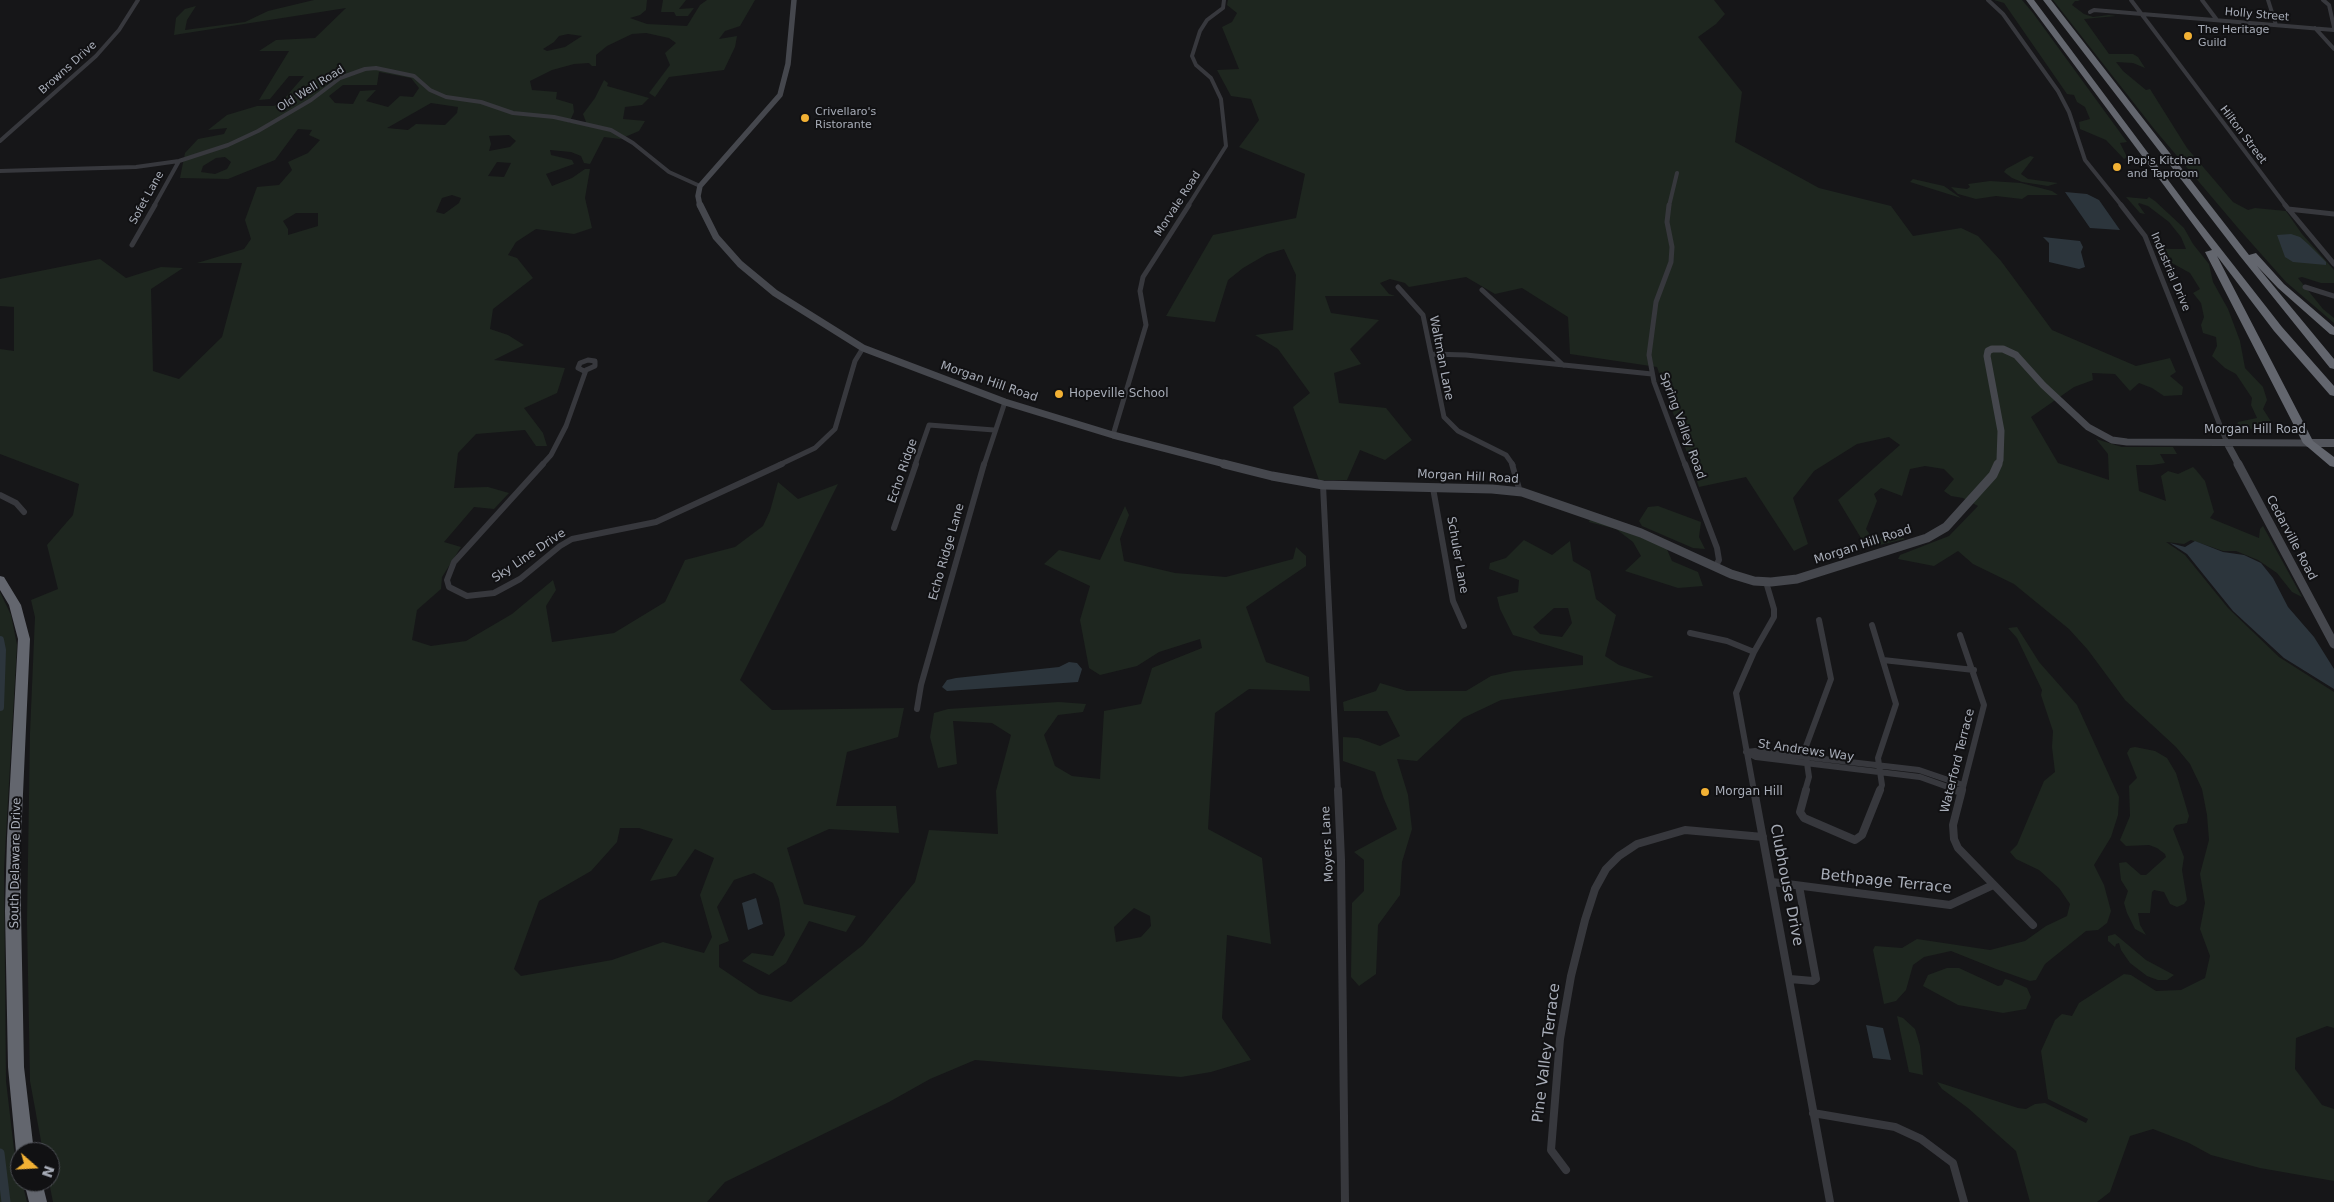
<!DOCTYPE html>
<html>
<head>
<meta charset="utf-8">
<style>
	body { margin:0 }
	#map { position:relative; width:2334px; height:1202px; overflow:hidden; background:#161618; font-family:"DejaVu Sans",sans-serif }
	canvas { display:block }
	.north { position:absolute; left:10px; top:1142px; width:50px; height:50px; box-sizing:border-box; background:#111113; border:1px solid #4d4f55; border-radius:50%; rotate:109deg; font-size:14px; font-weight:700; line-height:20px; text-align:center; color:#a8adb8 }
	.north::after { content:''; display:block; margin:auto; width:18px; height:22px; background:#f2b134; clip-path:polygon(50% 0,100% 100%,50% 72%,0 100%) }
</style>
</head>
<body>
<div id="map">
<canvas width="2334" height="1202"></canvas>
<div class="north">N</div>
</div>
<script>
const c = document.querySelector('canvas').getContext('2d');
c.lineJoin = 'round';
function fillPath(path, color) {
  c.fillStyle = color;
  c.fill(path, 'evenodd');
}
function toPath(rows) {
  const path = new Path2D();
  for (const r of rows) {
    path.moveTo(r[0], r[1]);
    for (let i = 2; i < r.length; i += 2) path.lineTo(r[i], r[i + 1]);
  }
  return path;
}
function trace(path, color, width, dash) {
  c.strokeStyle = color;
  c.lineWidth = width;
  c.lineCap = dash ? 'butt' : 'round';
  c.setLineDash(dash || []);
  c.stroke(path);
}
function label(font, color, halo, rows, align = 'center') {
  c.font = font + ' "DejaVu Sans",sans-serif';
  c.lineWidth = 4;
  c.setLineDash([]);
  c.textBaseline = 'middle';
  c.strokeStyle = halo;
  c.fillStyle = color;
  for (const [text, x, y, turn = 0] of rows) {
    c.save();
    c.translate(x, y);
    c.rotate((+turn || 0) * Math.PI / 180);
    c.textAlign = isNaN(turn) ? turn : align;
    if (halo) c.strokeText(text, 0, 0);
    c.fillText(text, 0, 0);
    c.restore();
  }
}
const green = toPath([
	[314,0,647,0,646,10,640,15,630,18,647,24,687,26,700,5,707,0,755,0,740,26,725,31,719,39,737,36,735,47,724,70,669,77,655,97,649,93,670,65,665,53,676,43,669,38,646,33,632,34,607,46,596,55,596,66,592,66,589,63,574,64,552,70,530,81,532,90,557,92,556,99,573,104,574,112,569,123,586,122,583,114,595,98,604,80,608,83,607,86,649,98,642,105,625,107,623,119,645,121,639,131,620,139,604,137,590,164,584,163,581,156,571,152,550,150,551,155,572,160,574,164,546,174,552,186,572,178,585,169,590,169,585,198,592,228,574,234,536,229,516,242,508,255,517,258,533,278,493,309,490,329,508,335,524,345,494,360,565,368,557,393,524,408,543,433,547,446,536,446,525,430,476,434,458,453,454,488,488,487,509,493,494,509,474,507,444,542,461,547,442,577,441,589,417,610,412,640,431,646,466,641,512,614,553,580,556,590,546,606,552,642,614,633,665,602,685,560,735,547,763,526,770,511,778,482,798,499,838,484,740,680,772,710,904,708,898,737,847,752,836,806,896,806,899,833,829,829,787,848,804,904,856,916,846,932,809,921,786,963,769,975,742,961,752,953,773,956,785,935,779,899,773,883,754,873,734,880,717,907,729,941,719,945,719,967,759,994,791,1002,863,945,915,882,929,830,998,834,996,791,1011,735,992,723,953,721,957,764,938,768,930,737,934,713,948,709,1059,702,1086,704,1083,712,1058,715,1044,735,1055,766,1072,776,1100,779,1104,711,1141,704,1152,668,1202,648,1200,639,1159,652,1137,666,1100,675,1089,668,1080,620,1090,586,1044,564,1059,550,1100,560,1125,506,1129,515,1120,539,1124,561,1175,573,1226,577,1293,559,1296,547,1306,556,1306,566,1246,607,1266,662,1309,677,1310,691,1249,689,1215,713,1208,829,1262,858,1271,944,1227,935,1222,1018,1251,1060,1211,1072,1181,1077,975,1060,930,1079,889,1102,725,1182,707,1202,53,1202,49,1182,50,1152,43,1152,30,1081,27,921,30,733,35,617,31,600,58,589,47,545,73,515,79,484,0,454,0,349,14,351,14,307,0,306,0,279,100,259,126,278,161,267,183,268,151,289,153,371,179,379,222,337,242,263,197,263,244,249,251,239,245,220,257,187,279,185,292,170,288,162,308,153,320,140,309,135,312,130,298,129,275,160,228,179,180,178,185,153,198,139,224,134,227,128,208,130,227,115,257,106,274,106,284,99,304,76,289,76,270,99,259,100,289,51,259,51,276,40,315,38,346,8,174,35,176,18,185,9,196,6,187,20,185,30,245,22,268,11],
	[568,34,582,36,565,47,547,51,543,49,554,42,559,36],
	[379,72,411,78,419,88,413,97,400,96,388,107,366,101,376,90,360,91,353,104,335,103,329,96,343,85,377,85],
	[431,103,458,107,457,113,445,125,416,124,408,130,387,128],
	[509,135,516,141,510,147,489,151,491,144,489,136],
	[225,157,231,162,227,169,215,174,201,172,203,166,216,158],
	[497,162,511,163,504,177,488,176],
	[452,195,461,198,459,203,444,214,436,212,442,198],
	[296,213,318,213,318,226,288,235,288,229,283,221],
	[620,828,639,828,673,839,650,881,676,876,695,849,714,858,700,895,712,937,704,953,663,942,612,960,521,976,514,969,539,901,591,871,617,842],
	[1134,908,1150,916,1151,926,1141,937,1116,942,1114,927],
	[663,0,686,0,679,9,694,8,688,16,676,16,674,12,661,12],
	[1228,0,1714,0,1725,14,1716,24,1698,37,1742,92,1735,142,1819,188,1891,206,1913,236,1961,228,1978,236,2001,261,2052,330,2136,366,2170,358,2176,372,2170,376,2183,387,2182,395,2164,396,2152,388,2139,383,2130,391,2115,374,2092,373,2093,380,2074,387,2031,417,2058,463,2109,480,2108,454,2096,439,2122,447,2173,447,2177,454,2160,454,2165,463,2152,465,2136,465,2139,491,2166,501,2161,476,2168,471,2178,474,2193,467,2196,470,2205,481,2214,512,2210,518,2259,538,2260,529,2263,526,2302,597,2292,592,2277,573,2258,560,2236,551,2223,551,2191,540,2184,544,2166,542,2185,555,2228,608,2279,657,2334,692,2334,1028,2327,1026,2296,1038,2295,1069,2322,1105,2334,1109,2334,1181,2260,1168,2211,1155,2189,1143,2153,1129,2130,1136,2110,1192,2097,1202,2030,1202,2016,1151,1968,1108,1942,1089,1937,1082,2018,1108,2026,1109,2035,1104,2045,1103,2086,1123,2088,1119,2048,1099,2041,1051,2055,1020,2062,1014,2072,1016,2079,1003,2124,974,2131,975,2156,991,2181,990,2205,978,2210,956,2200,929,2205,903,2200,874,2209,840,2207,815,2202,789,2190,764,2176,747,2125,700,2088,650,2069,629,2014,584,1973,564,1958,551,1934,566,1898,559,1900,555,1949,536,1978,506,1963,498,1951,496,1944,491,1954,479,1944,469,1925,466,1910,469,1902,496,1881,488,1874,494,1877,501,1866,529,1873,539,1899,536,1905,539,1867,548,1838,500,1900,445,1889,437,1857,444,1814,471,1793,498,1808,544,1794,551,1746,477,1699,487,1657,367,1570,354,1568,317,1522,288,1495,294,1466,277,1409,287,1405,283,1390,279,1380,283,1389,294,1395,296,1325,296,1331,313,1379,320,1350,349,1361,364,1334,373,1339,403,1386,408,1412,440,1385,460,1360,450,1347,480,1319,480,1293,407,1310,393,1278,349,1255,335,1293,330,1296,275,1284,249,1267,254,1243,268,1228,280,1215,322,1166,316,1213,235,1296,218,1305,174,1239,147,1259,120,1251,99,1231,96,1217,70,1239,69,1222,27,1232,22,1237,13,1227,5],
	[1994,0,2022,0,2033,13,2127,142,2120,143,2127,157,2124,159,2106,140,2080,129,2079,122,2090,119,2085,107,2077,102,2074,95,2067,94,2004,3],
	[2053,0,2078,0,2080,1,2075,1,2072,5,2084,14,2093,17,2109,15,2116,16,2084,19,2109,54,2133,54,2138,57,2145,68,2133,63,2116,62,2123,71,2146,90,2150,89,2187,148,2233,202,2248,210,2255,208,2286,211,2302,234,2334,270,2334,283,2321,283,2302,277,2298,278,2323,309,2334,318,2334,323,2286,282,2238,228,2155,130],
	[2030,156,2034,157,2021,174,2028,179,2058,183,2048,186,2022,182,2012,178,2004,172,2006,169],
	[1913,179,1944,186,1961,198,1910,182],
	[1990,181,2021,183,2052,191,2058,195,2028,195,2022,199,1996,196,1976,199,1958,194,1951,187,1967,189,1970,187,1968,184],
	[2126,197,2147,199,2149,197,2155,201,2184,228,2193,244,2209,264,2213,282,2228,309,2240,341,2245,368,2263,387,2267,400,2263,409,2272,423,2262,427,2245,430,2237,425,2238,422,2257,418,2251,405,2252,398,2236,374,2225,368,2212,356,2217,346,2216,337,2203,333,2201,325,2204,317,2201,303,2193,293,2200,289,2190,273,2172,263,2165,249,2186,249,2181,237,2169,222,2148,206,2139,203,2138,204,2145,214,2140,213],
	[1658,506,1701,522,1699,537,1705,549,1693,548,1642,526,1639,521,1648,507],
	[1590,518,1666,547,1672,561,1698,572,1703,586,1678,588,1625,571,1641,556,1633,542,1616,529,1589,522],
	[1524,540,1552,555,1570,541,1573,561,1590,571,1596,599,1616,615,1605,656,1619,665,1654,677,1501,700,1463,718,1417,761,1397,759,1408,795,1412,829,1402,862,1400,895,1378,925,1376,974,1359,986,1351,977,1352,903,1364,891,1364,860,1354,852,1397,829,1384,799,1375,772,1343,761,1343,737,1358,738,1380,746,1400,736,1387,711,1344,711,1343,702,1376,691,1380,683,1407,691,1466,691,1491,676,1514,671,1583,665,1583,656,1513,635,1500,609,1497,597,1518,592,1519,580,1489,569,1490,563,1506,558],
	[1554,608,1568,608,1572,623,1562,637,1540,634,1533,627],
	[0,592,11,615,17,645,4,869,6,1081,14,1149,20,1182,22,1182,27,1202,0,1202],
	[2017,627,2039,662,2077,705,2119,797,2118,815,2111,837,2094,865,2104,885,2111,911,2107,923,2098,930,2086,931,2045,964,2036,980,2030,981,1996,969,1951,951,1924,957,1913,965,1906,990,1896,1001,1884,1004,1873,950,1875,946,1902,948,1917,939,1990,950,2025,941,2046,926,2067,916,2070,904,2059,888,2039,870,2016,859,2010,852,2017,845,2044,781,2055,772,2052,747,2053,731,2041,695,2042,690,2017,638,2008,628],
	[2135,747,2155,751,2167,758,2176,773,2189,816,2187,823,2176,825,2173,829,2184,857,2182,870,2187,900,2184,904,2177,907,2170,904,2164,892,2154,890,2152,892,2150,913,2138,913,2140,925,2146,935,2135,929,2127,913,2124,903,2128,891,2121,880,2119,863,2126,862,2141,875,2146,875,2166,857,2165,854,2157,848,2149,845,2126,846,2120,840,2130,816,2129,786,2137,778,2127,753,2130,748],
	[2115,934,2146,960,2174,975,2167,980,2158,980,2147,976,2130,963,2121,950,2119,943,2116,944,2115,947,2108,941,2108,936],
	[1947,968,1959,968,1998,986,2002,985,2005,979,2009,980,2027,988,2031,997,2026,1009,2003,1013,1958,1005,1923,986,1928,975],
	[1897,1016,1903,1018,1915,1029,1920,1046,1923,1075,1909,1072]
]);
const water = toPath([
	[2065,192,2087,194,2099,200,2120,230,2090,228],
	[2291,234,2300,237,2308,244,2326,262,2326,265,2293,262,2285,257,2277,235],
	[2043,237,2080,241,2083,247,2081,252,2085,267,2079,269,2049,262,2049,243],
	[2195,541,2223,552,2244,555,2261,563,2273,578,2288,607,2314,637,2334,669,2334,689,2284,658,2233,611,2187,554,2170,543,2185,547],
	[1069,662,1077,663,1082,669,1078,682,947,691,942,687,947,680,956,678,1059,667],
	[756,898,763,924,748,930,742,903],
	[1866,1025,1883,1028,1891,1060,1873,1058]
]);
const canalFar1 = toPath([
	[0,640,2,650,0,707]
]);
const canal = toPath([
	[0,1153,6,1202]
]);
const streetFar3 = toPath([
	[1988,0,2003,14,2058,91,2069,112,2085,160,2122,206],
	[2131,0,2286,206],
	[2202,0,2217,20],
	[2268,0,2276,25],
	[2323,0,2329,5,2334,27],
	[2090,12,2094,10,2334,30],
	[2315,28,2334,49],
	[0,141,96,56,119,30,138,0],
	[0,171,136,167,179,161,228,145,258,131,311,100,340,78,365,69,376,68,414,76,430,90,446,97,481,102,513,113,554,117,611,130,633,143,669,172,700,186],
	[154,206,179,161],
	[1188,206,1226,146,1221,99,1211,78,1196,65,1192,56,1200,31,1207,20,1223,8,1224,0],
	[1669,206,1677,173]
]);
const streetFar2 = toPath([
	[1669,205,1667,222,1672,247,1671,262,1656,302,1649,355,1654,382,1685,465],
	[2121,205,2145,236,2227,443],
	[2285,205,2334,264],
	[2288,209,2334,214],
	[132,245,155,205],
	[1398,287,1423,315,1444,417,1458,431,1506,455,1513,465],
	[2305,287,2334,296],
	[1482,290,1563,365],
	[1431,354,1466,355,1652,374],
	[588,360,595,361,595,366,584,371,578,368,580,363,588,360],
	[1113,435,1146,325,1140,291,1143,277,1189,205],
	[542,465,551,455,566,426,586,370],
	[779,465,815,448,835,429,855,361,863,348],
	[915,465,929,425,994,430],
	[984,465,1005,402]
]);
const streetFar1 = toPath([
	[543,464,454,562,447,580,449,587,467,596,494,593,520,579,560,546,572,539,656,522,782,464],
	[1512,464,1520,492],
	[1685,464,1717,548,1719,560,1715,567],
	[1323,485,1338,791],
	[1433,488,1453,601,1464,626],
	[0,495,16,503,24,512],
	[894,528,916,464],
	[1872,625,1896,704,1878,758,1882,785,1880,791],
	[1690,633,1727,641,1754,652],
	[1960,635,1984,705,1962,791],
	[1883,660,1974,670],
	[917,709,921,685,984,464],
	[1746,752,1755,751,1919,770,1963,785],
	[1746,752,1756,757,1920,777,1959,791],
	[1754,791,1736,693,1754,652,1774,617,1774,609,1766,582],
	[1805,791,1809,777,1805,749,1831,679,1819,620]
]);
const street = toPath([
	[1338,790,1341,860,1345,1202],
	[1754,790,1830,1202],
	[1806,790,1800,812,1804,818,1855,840,1862,835,1880,790],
	[1955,790,1961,792],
	[1962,790,1953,825,1954,839,1958,848,2033,925],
	[1772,882,1950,905,1993,885],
	[1790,979,1813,981,1816,979,1799,886],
	[1813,1113,1895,1127,1921,1139,1953,1163,1964,1202],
	[1566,1170,1551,1150,1560,1039,1571,976,1585,920,1595,889,1606,869,1619,856,1637,844,1685,830,1763,837]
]);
const secondaryFar2 = toPath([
	[700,206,698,196,700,186,780,95,788,64,794,0]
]);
const secondaryFar1 = toPath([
	[700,205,716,237,740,264,775,293,863,348,1005,402,1113,435,1229,465],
	[2227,443,2239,465],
	[1998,465,2000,460,2001,431,1987,356,1988,351,1992,349,2003,349,2016,355,2043,385,2088,427,2112,440,2127,442,2309,443]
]);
const secondary = toPath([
	[1224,464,1272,476,1323,485,1492,489,1522,492,1641,533,1731,574,1754,581,1771,582,1797,579,1927,538,1946,527,1993,475,1998,464],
	[2238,464,2334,644]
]);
const primary = toPath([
	[2309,443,2334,443]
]);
const highway = toPath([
	[2026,0,2034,0,2192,212,2282,327,2334,386,2334,396,2330,395,2274,331,2217,256,2313,441,2334,457,2334,467,2330,466,2303,443,2205,252,2212,250,2026,0],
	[2043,0,2051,0,2249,255,2256,253,2284,284,2334,327,2334,335,2330,334,2278,288,2257,266,2334,359,2334,369,2330,368,2240,256,2043,0],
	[0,576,4,577,21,605,30,639,21,838,21,911,24,1067,34,1152,20,1152,20,1159,16,1152,8,1067,5,911,7,838,18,639,9,605,0,590,0,576],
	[24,1182,42,1182,47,1202,29,1202,24,1182]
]);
const markers = [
	[2188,36,5,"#f2b134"],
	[805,118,5,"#f2b134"],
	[2117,167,5,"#f2b134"],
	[1059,394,5,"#f2b134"],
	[1705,792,5,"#f2b134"]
];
const farStreetnames = [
	["Holly Street",2257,15,5],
	["Browns Drive",68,68,-42],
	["Old Well Road",311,89,-32],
	["Hilton Street",2243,135,53],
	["Sofet Lane",147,198,-61],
	["Morvale Road",1178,204,-57],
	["Industrial Drive",2170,272,67]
];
const farPoinames = [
	["The Heritage",2198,30],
	["Guild",2198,43],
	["Crivellaro's",815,112],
	["Ristorante",815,125],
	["Pop's Kitchen",2127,161],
	["and Taproom",2127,174]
];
const streetNames = [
	["Waltman Lane",1441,358,79],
	["Morgan Hill Road",989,382,19],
	["Spring Valley Road",1682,426,70],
	["Morgan Hill Road",2255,430],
	["Echo Ridge",903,471,-71],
	["Morgan Hill Road",1468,477,3],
	["Cedarville Road",2291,538,62],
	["Morgan Hill Road",1863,545,-18],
	["Echo Ridge Lane",947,552,-74],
	["Schuler Lane",1457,555,80],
	["Sky Line Drive",529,556,-34],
	["St Andrews Way",1806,751,8],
	["Waterford Terrace",1958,761,-76],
	["Moyers Lane",1328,844,-93],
	["South Delaware Drive",16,863,-89]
];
const poiNames = [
	["Hopeville School",1069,394],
	["Morgan Hill",1715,792]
];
const nearStreetnames = [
	["Bethpage Terrace",1886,882,6],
	["Clubhouse Drive",1786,885,79],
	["Pine Valley Terrace",1547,1053,-83]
];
fillPath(green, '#1e261f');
fillPath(water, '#2c353c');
trace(canalFar1, '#2c353c', 8);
trace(canal, '#2c353c', 9);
trace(streetFar3, '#37383d', 4);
trace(streetFar2, '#37383d', 5);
trace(streetFar1, '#37383d', 6);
trace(street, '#37383d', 8);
trace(secondaryFar2, '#45474d', 5.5);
trace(secondaryFar1, '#45474d', 7);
trace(secondary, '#45474d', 9);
trace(primary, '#53555c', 8);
fillPath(highway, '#63666e');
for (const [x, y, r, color] of markers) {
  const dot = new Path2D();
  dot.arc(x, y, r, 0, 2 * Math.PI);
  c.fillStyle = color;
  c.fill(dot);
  trace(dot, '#111113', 2);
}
label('11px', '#a8adb8', '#111113', farStreetnames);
label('11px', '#a8adb8', '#111113', farPoinames, 'left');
label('12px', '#a8adb8', '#111113', streetNames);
label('12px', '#a8adb8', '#111113', poiNames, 'left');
label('15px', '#a8adb8', '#111113', nearStreetnames);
</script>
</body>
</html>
